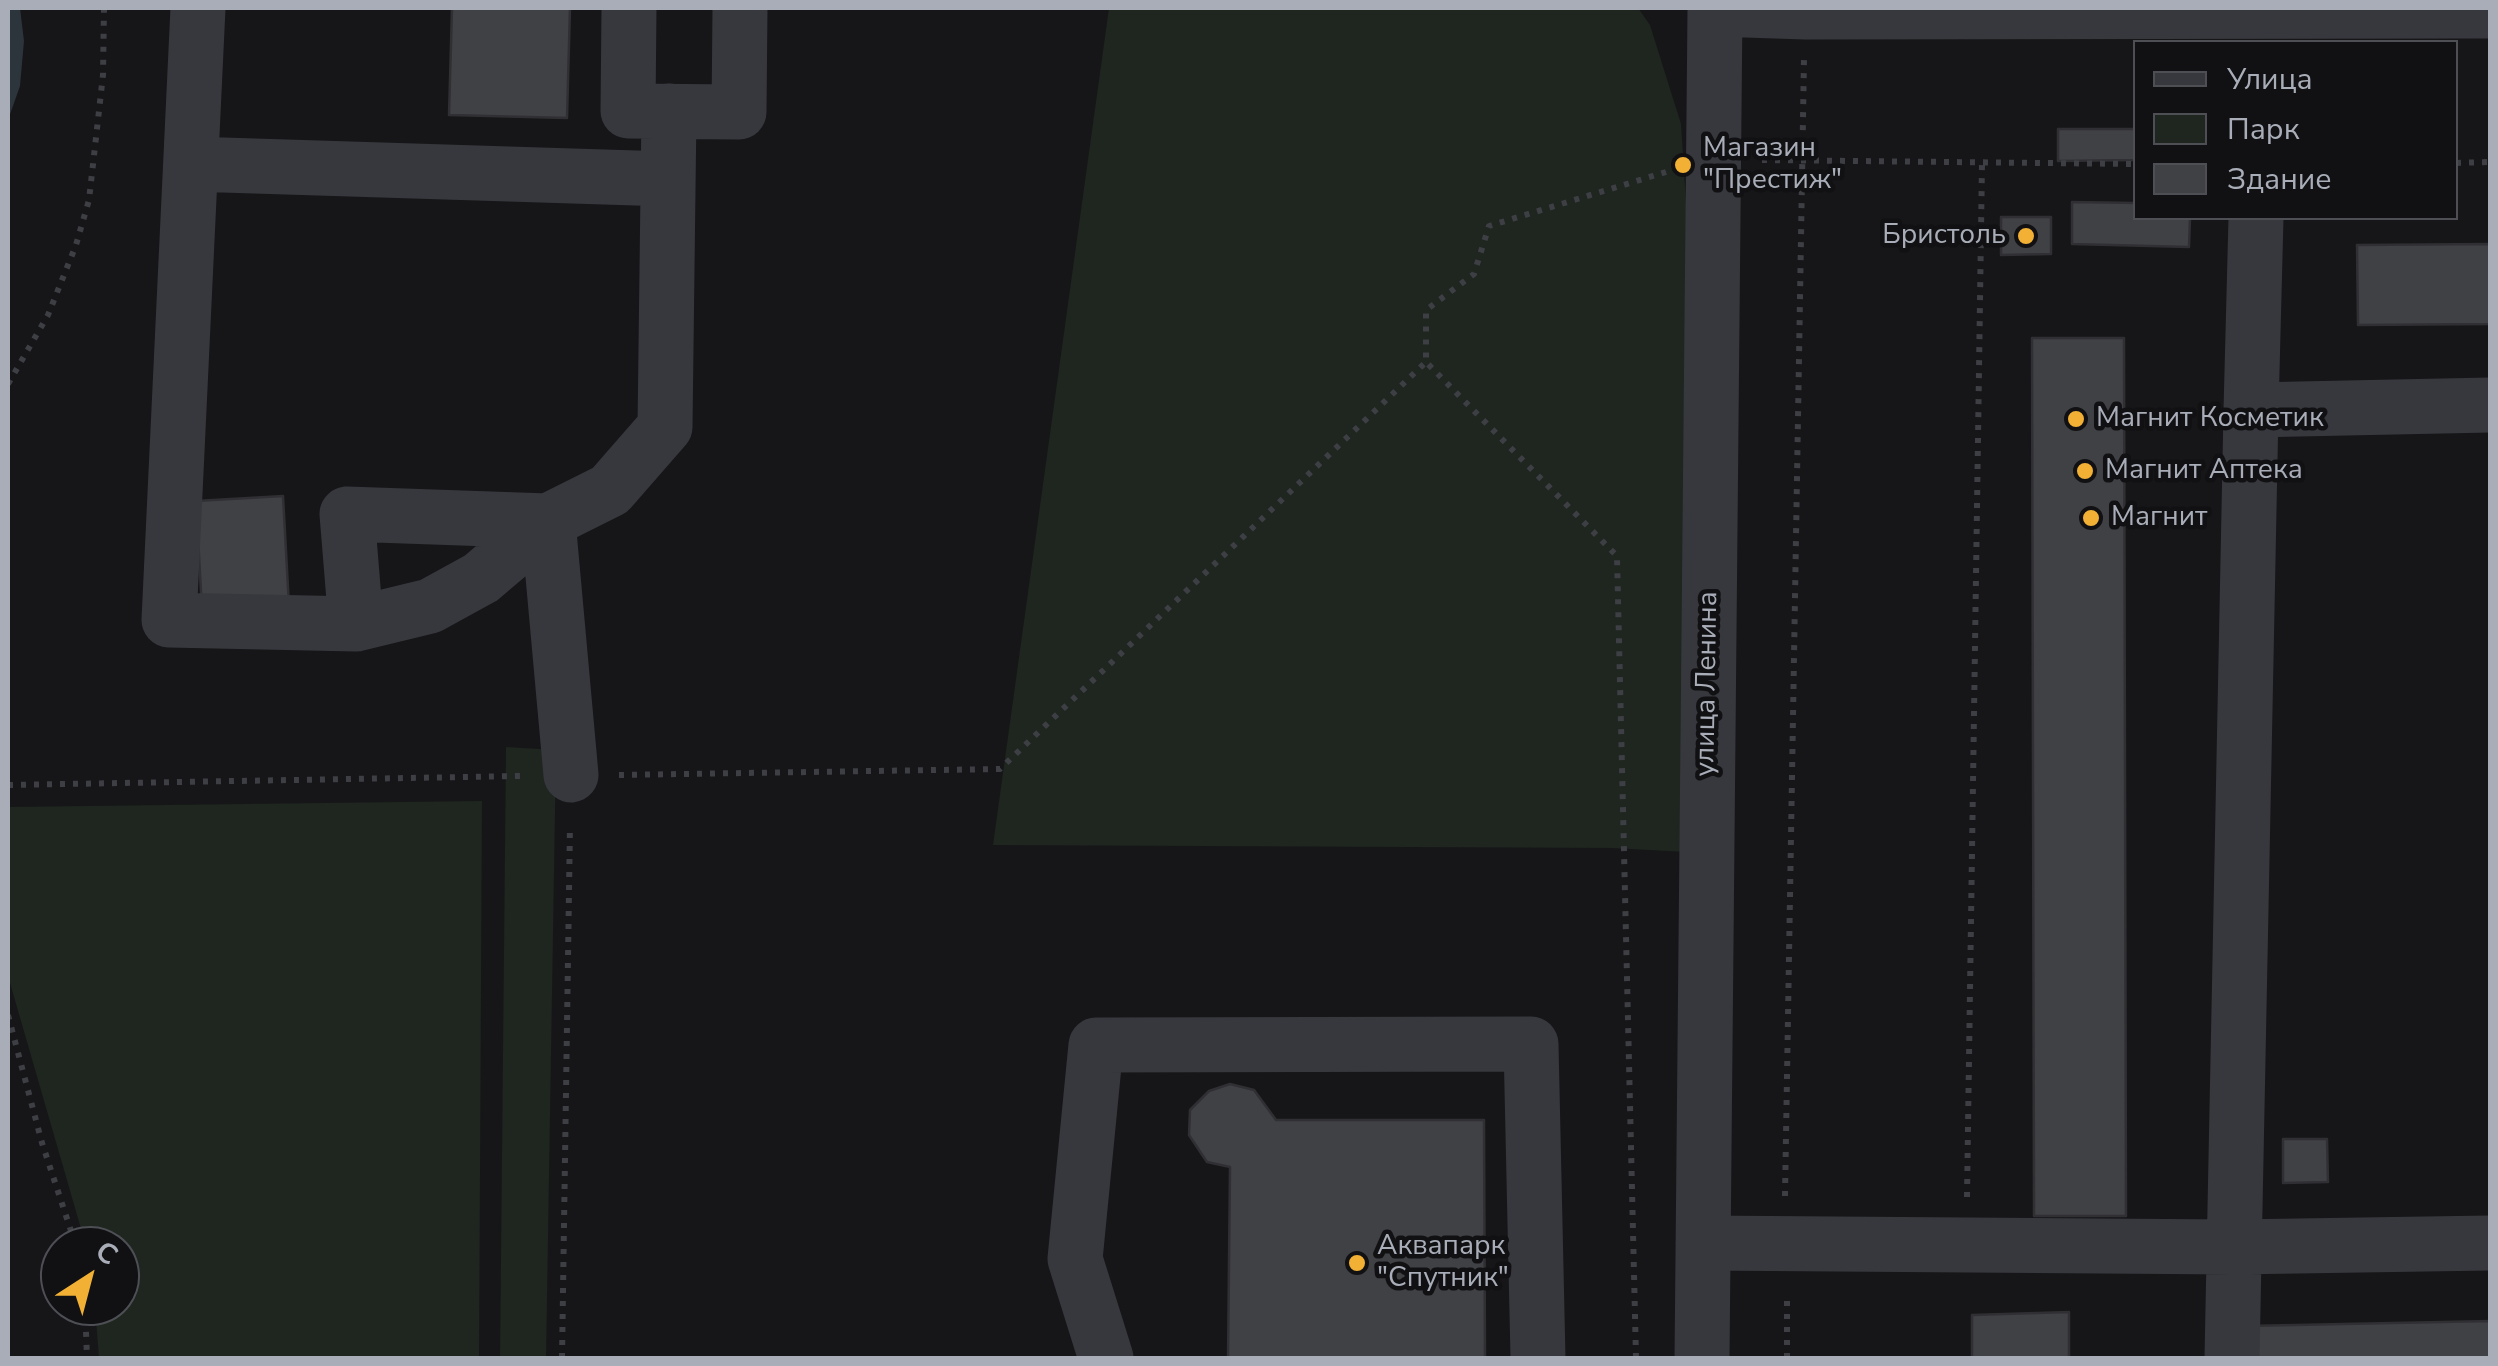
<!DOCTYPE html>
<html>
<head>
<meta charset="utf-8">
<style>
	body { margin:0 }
	#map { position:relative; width:2498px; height:1366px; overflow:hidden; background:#161618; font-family:"Nunito Sans",sans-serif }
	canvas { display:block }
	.frame { position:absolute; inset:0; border:10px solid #a8adb8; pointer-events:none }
	.legend { position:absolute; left:2133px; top:40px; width:325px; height:180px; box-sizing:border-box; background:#111113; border:2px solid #4d4f55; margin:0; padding:12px 18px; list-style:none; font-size:30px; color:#a8adb8 }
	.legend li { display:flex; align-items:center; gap:20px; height:50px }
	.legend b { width:50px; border:2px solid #4d4f55 }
	.north { position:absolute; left:40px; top:1226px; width:100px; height:100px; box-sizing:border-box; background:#111113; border:2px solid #4d4f55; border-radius:50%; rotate:36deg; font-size:28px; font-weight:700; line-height:40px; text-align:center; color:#a8adb8 }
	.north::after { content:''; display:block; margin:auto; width:35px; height:45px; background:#f2b134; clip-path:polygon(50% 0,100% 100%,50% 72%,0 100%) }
</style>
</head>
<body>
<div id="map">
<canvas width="2498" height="1366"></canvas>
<div class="frame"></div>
<ul class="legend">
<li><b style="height:12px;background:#37383d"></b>Улица</li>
<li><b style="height:28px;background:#1e261f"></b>Парк</li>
<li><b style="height:28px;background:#404145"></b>Здание</li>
</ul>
<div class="north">С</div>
</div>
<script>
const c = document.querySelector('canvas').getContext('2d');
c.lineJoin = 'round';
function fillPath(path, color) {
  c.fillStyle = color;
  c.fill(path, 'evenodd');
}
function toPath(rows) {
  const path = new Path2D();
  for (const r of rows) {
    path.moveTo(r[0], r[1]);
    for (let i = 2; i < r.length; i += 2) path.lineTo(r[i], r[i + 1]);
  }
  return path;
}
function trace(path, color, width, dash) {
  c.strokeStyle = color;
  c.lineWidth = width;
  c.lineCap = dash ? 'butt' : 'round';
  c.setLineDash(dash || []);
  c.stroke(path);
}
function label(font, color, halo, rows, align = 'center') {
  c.font = font + ' "Nunito Sans",sans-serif';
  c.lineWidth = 9;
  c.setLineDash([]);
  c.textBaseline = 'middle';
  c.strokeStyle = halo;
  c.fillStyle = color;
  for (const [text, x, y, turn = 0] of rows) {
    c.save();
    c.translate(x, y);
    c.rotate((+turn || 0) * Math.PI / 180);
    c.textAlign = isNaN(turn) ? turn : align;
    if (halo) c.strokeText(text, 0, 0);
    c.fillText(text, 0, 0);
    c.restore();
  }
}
const green = toPath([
	[1109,8,1638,8,1650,25,1681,124,1697,375,1705,853,1612,848,993,845],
	[506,747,556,750,546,1358,500,1358],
	[482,801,479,1358,99,1358,95,1306,120,1306,120,1246,86,1246,8,976,8,807]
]);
const water = toPath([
	[8,8,20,8,24,41,20,86,8,120]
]);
const building = toPath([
	[452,8,570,8,567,118,449,115,452,8],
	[2058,129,2136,129,2136,160,2058,161,2058,129],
	[2072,202,2136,203,2136,218,2190,218,2189,247,2072,244,2072,202],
	[2001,217,2051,217,2051,254,2001,255,2001,217],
	[2490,244,2490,324,2358,325,2357,245,2490,244],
	[2032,338,2124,338,2126,1216,2034,1216,2032,338],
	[283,496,289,606,202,610,196,501,283,496],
	[1230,1084,1254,1090,1276,1120,1484,1120,1485,1358,1228,1358,1230,1167,1207,1162,1189,1135,1190,1110,1209,1091,1230,1084],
	[2283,1139,2327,1139,2328,1182,2283,1183,2283,1139],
	[2069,1312,2069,1358,1972,1358,1972,1315,2069,1312],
	[2490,1321,2490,1358,2247,1358,2246,1326,2490,1321]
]);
const path = toPath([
	[1762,160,2136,164],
	[2456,163,2490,162],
	[8,384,48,315,76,245,89,200,103,75,104,8],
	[619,775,1000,769,1426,362],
	[8,785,521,776],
	[8,1015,42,1143,76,1246],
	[1785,1196,1804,59],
	[1967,1197,1982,163],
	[85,1306,87,1358],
	[562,1358,570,825],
	[1636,1358,1617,556,1426,362,1426,310,1474,274,1489,226,1666,172],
	[1787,1358,1787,1293]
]);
const minor = toPath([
	[198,8,169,620,356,624],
	[629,8,628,111,739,112,740,8],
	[1715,9,1806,12,2490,11],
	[191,164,668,179],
	[2256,218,2251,410,2490,405],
	[347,514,548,521,481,578,430,606,356,624,347,514],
	[571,775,548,521,610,490,665,427,669,111],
	[1703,1243,2233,1247,2490,1243],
	[1106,1358,1075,1259,1096,1045,1531,1044,1538,1358],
	[1702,1358,1715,9],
	[2232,1358,2251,410]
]);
const markers = [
	[1683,165,10,"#f2b134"],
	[2026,236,10,"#f2b134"],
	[2076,419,10,"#f2b134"],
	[2085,471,10,"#f2b134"],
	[2091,518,10,"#f2b134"],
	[1357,1263,10,"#f2b134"]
];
const poiNames = [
	["Магазин",1703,149],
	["\"Престиж\"",1703,181],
	["Бристоль",2006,236,"right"],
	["Магнит Косметик",2096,419],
	["Магнит Аптека",2105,471],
	["Магнит",2111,518],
	["Аквапарк",1377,1247],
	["\"Спутник\"",1377,1279]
];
const streetNames = [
	["улица Ленина",1708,684,-89]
];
fillPath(green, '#1e261f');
fillPath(water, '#2c353c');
fillPath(building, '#404145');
trace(building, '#303034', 2.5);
trace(path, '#3d3f44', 6, [5, 8]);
trace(minor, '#37383d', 55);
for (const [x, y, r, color] of markers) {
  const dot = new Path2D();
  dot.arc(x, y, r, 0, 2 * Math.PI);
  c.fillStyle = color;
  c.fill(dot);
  trace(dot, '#111113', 4);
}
label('28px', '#a8adb8', '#111113', poiNames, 'left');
label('28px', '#a8adb8', '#111113', streetNames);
</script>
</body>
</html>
